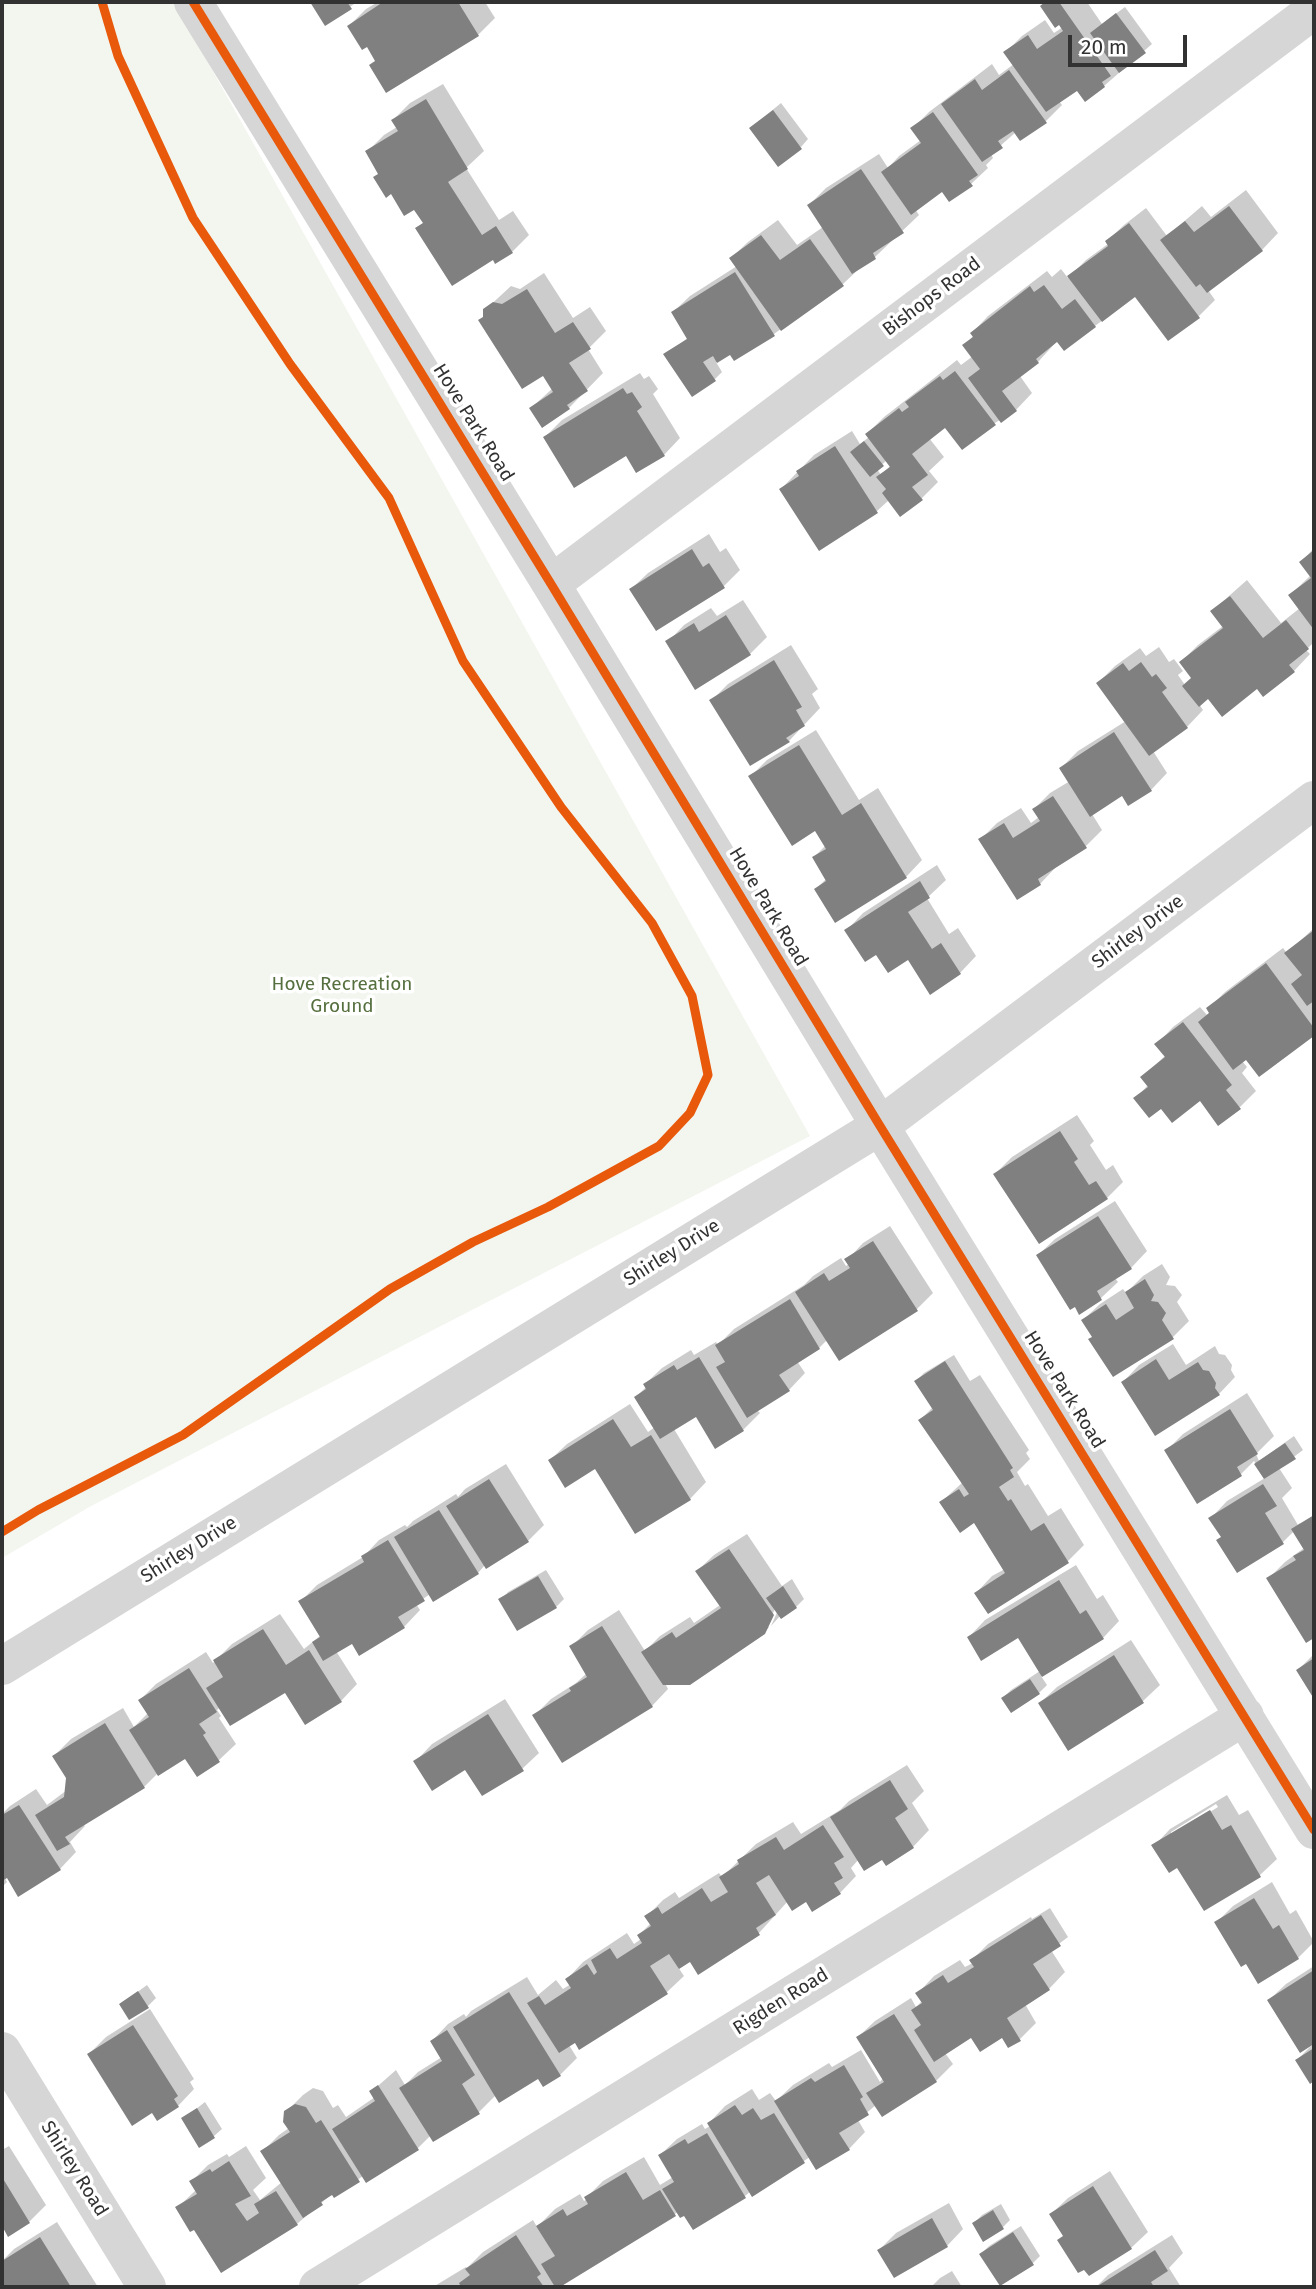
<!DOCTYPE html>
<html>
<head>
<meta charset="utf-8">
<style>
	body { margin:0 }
	#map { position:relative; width:1316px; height:2289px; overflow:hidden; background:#fff; font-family:"Fira Sans",sans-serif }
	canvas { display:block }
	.frame { position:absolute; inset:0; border:4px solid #323232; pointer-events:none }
	.scale { position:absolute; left:1068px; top:35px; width:119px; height:32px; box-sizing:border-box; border:4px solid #323232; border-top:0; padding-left:9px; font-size:21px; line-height:24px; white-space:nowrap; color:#323232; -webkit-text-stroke:5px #fff; paint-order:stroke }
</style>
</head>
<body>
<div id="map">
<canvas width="1316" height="2289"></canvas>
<div class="frame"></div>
<div class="scale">20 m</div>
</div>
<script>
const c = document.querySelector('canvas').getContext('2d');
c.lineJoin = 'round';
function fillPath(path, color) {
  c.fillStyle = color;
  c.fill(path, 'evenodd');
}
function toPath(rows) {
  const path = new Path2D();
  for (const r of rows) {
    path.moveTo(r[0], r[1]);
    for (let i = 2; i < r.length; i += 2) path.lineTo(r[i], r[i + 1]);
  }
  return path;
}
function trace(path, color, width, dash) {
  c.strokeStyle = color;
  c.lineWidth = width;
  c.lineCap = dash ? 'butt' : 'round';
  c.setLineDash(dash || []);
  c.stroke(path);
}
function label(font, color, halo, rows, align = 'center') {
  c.font = font + ' "Fira Sans",sans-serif';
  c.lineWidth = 7;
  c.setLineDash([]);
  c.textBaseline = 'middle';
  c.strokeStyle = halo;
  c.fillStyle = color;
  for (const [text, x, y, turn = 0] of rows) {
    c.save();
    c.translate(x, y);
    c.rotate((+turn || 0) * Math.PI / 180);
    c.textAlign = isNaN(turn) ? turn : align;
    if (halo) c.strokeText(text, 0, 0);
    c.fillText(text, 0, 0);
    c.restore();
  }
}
const green = toPath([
	[2,2,174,2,810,1136,91,1506,2,1558]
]);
const shadow = toPath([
	[312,2,357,2,325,24],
	[378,2,485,2,495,18,478,35,377,60,367,45,349,26,366,9],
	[1046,2,1087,2,1102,24,1125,7,1152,44,1104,86,1077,88,1059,101,1062,105,1046,121,1016,132,991,154,993,158,986,165,988,168,971,184,943,189,915,209,919,215,875,257,861,267,843,284,774,334,735,359,731,352,716,362,722,372,714,380,666,355,689,337,673,312,690,296,737,266,731,258,748,242,778,220,797,245,823,227,809,205,826,188,879,154,888,168,899,156,921,140,913,128,929,112,992,64,999,75,1014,64,1005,53,1022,36,1045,20,1054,33,1063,27,1042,6],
	[443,84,484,151,466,168,499,220,513,211,529,235,512,252,496,262,493,258,417,229,424,222,414,207,380,173,367,152,384,135,397,127,393,120,410,103],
	[781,103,808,139,801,147,759,121],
	[1246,190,1278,233,1262,250,1208,290,1215,300,1199,316,1136,295,1095,326,1058,340,1038,362,1020,376,1032,393,1016,410,995,423,946,426,929,438,944,457,929,471,938,482,921,499,889,500,877,511,781,489,814,455,852,431,860,444,869,437,867,434,884,417,924,386,957,360,961,365,973,356,965,345,974,335,972,333,988,316,1047,271,1052,277,1061,269,1068,278,1086,260,1108,244,1107,241,1124,225,1146,208,1167,236,1202,206,1211,217],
	[887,460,891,465,881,475,877,469],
	[544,273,573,318,590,307,606,331,588,349,603,373,569,408,531,408,553,388,543,374,484,316,485,310,511,286,520,289],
	[640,373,644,379,649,376,658,389,653,394,680,438,664,455,626,454,545,437,562,420],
	[709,534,720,552,726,548,740,570,723,587,631,589,648,573],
	[1314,548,1314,642,1306,650,1310,654,1294,671,1263,695,1257,687,1208,697,1199,704,1203,710,1187,727,1153,751,1167,773,1151,790,1123,794,1092,814,1102,830,1085,847,1056,867,1040,884,981,839,997,823,1021,808,1031,823,1039,817,1034,809,1050,793,1070,781,1061,768,1078,751,1126,721,1098,683,1115,666,1140,648,1146,656,1159,647,1169,662,1174,659,1183,671,1178,675,1185,685,1193,677,1181,662,1198,645,1223,626,1212,611,1247,580,1281,623,1300,608,1290,595,1311,575,1301,562],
	[743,600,767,637,750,654,696,687,668,642,684,625,711,608,717,616],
	[791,645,818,689,812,694,820,708,789,741,712,700,728,684],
	[816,730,859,800,878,788,922,860,906,877,816,889,827,878,814,857,826,845,815,829,751,776,767,760],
	[937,865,946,880,927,898,949,934,958,928,976,956,960,973,908,958,877,953,847,930,863,913],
	[1314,928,1314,1033,1259,1075,1246,1058,1242,1061,1247,1067,1242,1073,1256,1091,1240,1107,1200,1099,1162,1106,1136,1098,1148,1085,1142,1077,1166,1055,1157,1044,1173,1027,1200,1007,1207,1015,1210,1012,1208,1009,1225,992,1283,948,1287,953],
	[1077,1115,1094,1141,1090,1145,1106,1170,1113,1165,1123,1182,1107,1198,995,1174,1012,1157],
	[1115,1201,1147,1251,1131,1268,1115,1278,1118,1282,1101,1298,1080,1312,1038,1255,1055,1239],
	[890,1226,933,1293,917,1309,827,1340,819,1348,797,1361,805,1373,789,1390,757,1410,760,1413,743,1430,696,1415,674,1429,706,1482,690,1499,596,1467,550,1460,567,1444,630,1404,648,1432,655,1427,636,1397,647,1386,645,1384,662,1368,691,1350,694,1355,716,1342,718,1345,734,1329,804,1285,813,1276,841,1258,846,1266,849,1264,847,1260,863,1243],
	[1162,1264,1170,1277,1166,1285,1175,1286,1182,1295,1177,1302,1189,1321,1172,1338,1093,1337,1083,1320,1100,1304,1123,1289,1126,1293,1143,1276],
	[1173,1344,1186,1365,1215,1346,1219,1354,1225,1355,1232,1365,1231,1370,1235,1377,1219,1394,1123,1382,1139,1365],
	[954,1355,970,1381,980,1375,1029,1450,1026,1453,1030,1459,1017,1472,1025,1486,1028,1484,1048,1516,1061,1508,1084,1545,1068,1561,976,1593,992,1576,1005,1569,975,1521,941,1502,963,1482,920,1420,933,1407,916,1381,924,1373],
	[1247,1393,1274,1436,1256,1454,1259,1461,1294,1436,1303,1450,1279,1468,1292,1488,1282,1498,1298,1525,1300,1523,1300,1526,1314,1517,1314,1636,1307,1641,1268,1579,1285,1562,1304,1548,1294,1531,1282,1543,1222,1536,1211,1518,1227,1501,1265,1478,1254,1461,1241,1474,1198,1502,1166,1451,1183,1434],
	[506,1464,544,1525,528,1541,485,1565,478,1573,430,1594,416,1604,420,1610,404,1627,352,1641,336,1651,357,1684,341,1701,285,1690,220,1707,217,1710,221,1716,219,1718,236,1744,219,1760,197,1774,186,1757,158,1773,144,1787,83,1824,85,1826,70,1842,76,1852,60,1869,5,1872,2,1873,7,1882,2,1887,2,1814,10,1806,36,1789,47,1805,67,1790,68,1778,54,1756,71,1739,123,1708,134,1727,148,1713,140,1700,156,1684,206,1652,213,1663,232,1644,280,1614,304,1649,321,1635,301,1601,317,1585,363,1557,379,1540,405,1525,407,1527,413,1521,456,1494,458,1497,465,1489],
	[747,1534,782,1586,792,1579,804,1599,796,1607,780,1616,771,1626,779,1608,776,1607,766,1627,769,1627,764,1633,665,1683,668,1689,652,1706,534,1716,551,1699,576,1683,587,1673,571,1647,588,1630,619,1610,645,1651,660,1636,690,1617,694,1623,720,1605,697,1571,714,1555],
	[1076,1565,1097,1599,1103,1595,1119,1621,1103,1638,1041,1676,1047,1685,1039,1693,1003,1698,1011,1690,1040,1671,1019,1636,969,1637,985,1620],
	[546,1570,564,1599,556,1607,501,1600,508,1592],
	[1131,1640,1160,1685,1143,1701,1068,1749,1040,1703,1057,1687],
	[1314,1654,1314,1696,1298,1670],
	[505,1699,539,1753,522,1769,466,1768,416,1761,432,1744],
	[907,1765,924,1791,912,1803,929,1830,913,1847,882,1857,859,1859,851,1868,856,1876,840,1893,788,1901,759,1933,699,1972,690,1960,678,1967,684,1976,667,1992,579,2048,575,2041,569,2045,577,2058,560,2075,544,2085,538,2077,496,2095,479,2112,431,2135,418,2148,363,2176,334,2196,333,2193,297,2224,195,2228,177,2208,196,2190,191,2182,208,2165,227,2154,229,2157,246,2146,266,2178,253,2190,260,2200,282,2182,263,2151,279,2135,289,2128,286,2112,303,2095,313,2088,323,2091,333,2108,338,2105,346,2117,375,2097,371,2092,396,2070,405,2085,418,2072,442,2057,432,2041,448,2024,464,2014,466,2017,471,2011,527,1977,538,1995,556,1980,563,1989,571,1984,567,1979,583,1962,627,1933,634,1944,641,1939,639,1935,651,1923,647,1916,663,1900,675,1892,679,1898,719,1873,722,1877,756,1844,793,1822,801,1834,840,1810,849,1801],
	[1227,1795,1239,1815,1248,1810,1277,1859,1260,1875,1204,1909,1178,1866,1154,1846,1170,1829],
	[1216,1804,1218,1807,1171,1836,1171,1832],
	[1272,1882,1290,1914,1296,1910,1314,1942,1298,1958,1247,1962,1216,1923,1233,1906],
	[1050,1908,1068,1937,1051,1950,1065,1972,1049,1989,1025,2004,1036,2023,1020,2039,1002,2036,972,2036,945,2053,953,2064,936,2081,876,2105,858,2120,865,2132,849,2149,810,2157,753,2194,751,2191,745,2196,694,2227,685,2213,678,2212,557,2287,555,2284,551,2287,433,2287,466,2267,467,2268,483,2252,533,2220,537,2227,555,2209,580,2194,584,2201,587,2199,587,2197,603,2181,644,2157,660,2185,673,2177,660,2155,677,2139,702,2124,705,2129,710,2126,709,2123,725,2106,752,2089,759,2100,770,2093,776,2101,793,2085,829,2063,832,2067,861,2050,880,2082,883,2078,858,2037,875,2021,911,1998,916,2007,923,2000,918,1993,934,1976,960,1960,965,1967,973,1963,972,1960,988,1944,1031,1917,1032,1919],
	[1314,1966,1314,2079,1310,2081,1297,2060,1313,2044,1269,2000,1286,1984],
	[147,1985,156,1998,148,2006,121,2004],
	[150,2009,194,2079,190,2082,194,2089,178,2106,153,2110,89,2054,106,2037],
	[205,2102,222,2129,214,2136,183,2119],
	[9,2146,46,2205,29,2222,9,2234,2,2222,2,2150],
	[1110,2171,1148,2232,1131,2248,1064,2235,1051,2214,1068,2198],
	[949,2203,963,2229,947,2246,879,2250,896,2233],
	[1001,2204,1010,2220,1003,2227,974,2223,982,2215],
	[57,2222,98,2287,2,2287,2,2261,14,2249],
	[1021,2226,1040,2256,1032,2264,981,2254,989,2246],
	[1172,2235,1183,2253,1169,2268,1181,2287,1096,2287,1108,2275],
	[952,2271,962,2287,931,2287,940,2278]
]);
const building = toPath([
	[310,2,347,2,352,9,325,26],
	[383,2,458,2,479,36,386,93,369,65,375,61,367,47,362,50,347,26],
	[1045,2,1059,2,1111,76,1102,82,1105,87,1085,102,1077,91,1046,112,1003,52,1028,35,1037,49,1063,31,1059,25,1055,28,1040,6],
	[1116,13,1146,53,1119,73,1090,33],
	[1009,70,1047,123,1020,141,1013,131,998,141,1003,148,982,162,941,104,975,79,982,90],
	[426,99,468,169,448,182,482,235,496,226,513,253,495,264,493,260,452,286,415,228,423,223,414,210,404,216,391,194,386,198,373,177,378,174,365,151,398,131,391,120],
	[773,110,802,149,778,167,749,128],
	[933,112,978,175,969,181,973,186,949,202,942,192,911,215,881,172,921,143,910,128],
	[861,169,904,233,873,253,876,259,852,274,807,205],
	[1229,206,1263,251,1207,293,1200,284,1196,287,1160,240,1185,221,1194,232],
	[1129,223,1200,318,1168,341,1135,297,1102,322,1067,276,1108,246,1105,241],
	[761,235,780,260,810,239,844,286,781,331,729,258],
	[735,272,775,336,734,361,730,355,717,363,713,356,703,362,716,381,692,397,663,354,687,339,671,312],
	[1044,285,1062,309,1075,299,1096,327,1064,351,1057,342,1036,359,1039,363,1002,391,1017,411,1001,423,968,378,980,369,962,345,973,337,970,333,1030,286,1034,292],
	[527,289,555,333,573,322,591,349,569,363,588,391,567,405,570,409,542,428,529,408,553,392,543,376,522,389,478,320,483,317,483,309,493,302,502,304],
	[955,371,996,425,962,450,945,428,912,454,928,475,912,487,923,500,900,517,882,493,886,489,876,477,890,467,865,434,899,408,902,412,909,407,905,402,940,376,943,380],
	[623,388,627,394,632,392,642,407,637,411,665,456,636,473,626,456,574,488,543,437],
	[864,441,884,466,870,477,850,452],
	[835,446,878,513,819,551,779,489,799,476,796,471],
	[692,549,703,567,709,563,725,588,656,631,629,589],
	[1314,550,1314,630,1288,595,1311,578,1299,562],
	[1230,596,1263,638,1286,620,1309,649,1289,665,1295,672,1263,697,1257,689,1222,717,1208,699,1199,707,1182,686,1191,678,1179,662,1223,628,1210,611],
	[726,615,751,655,695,690,665,641,694,623,699,632],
	[774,660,802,707,796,710,805,726,786,738,790,742,750,766,709,700],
	[1141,662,1152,677,1156,674,1167,688,1162,692,1188,728,1149,756,1096,683,1123,663,1129,671],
	[1114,732,1152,791,1128,806,1122,796,1090,817,1059,768],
	[799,745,842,815,861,803,907,878,835,923,814,889,826,881,812,857,826,849,815,831,792,846,748,776],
	[1053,796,1087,848,1038,879,1041,885,1017,900,978,839,1004,823,1013,838,1040,821,1032,809],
	[920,881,930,898,908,912,932,949,941,943,961,974,930,995,908,960,888,973,876,955,865,962,844,930],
	[1314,930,1314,1001,1307,1006,1291,984,1302,975,1284,953],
	[1266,963,1314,1028,1314,1036,1259,1077,1246,1060,1233,1070,1198,1022,1209,1013,1206,1008],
	[1183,1022,1232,1085,1226,1090,1241,1109,1218,1126,1200,1101,1172,1123,1161,1109,1149,1118,1133,1098,1148,1087,1140,1077,1165,1057,1154,1044],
	[1060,1131,1078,1159,1074,1162,1089,1185,1096,1181,1108,1199,1039,1244,993,1174],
	[1098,1216,1132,1269,1097,1291,1102,1300,1079,1315,1075,1307,1070,1310,1036,1255],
	[873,1241,918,1311,839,1361,795,1292,824,1273,829,1281,850,1268,844,1259],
	[1145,1279,1154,1295,1151,1301,1158,1302,1166,1313,1162,1320,1174,1339,1113,1377,1088,1339,1092,1337,1081,1320,1106,1304,1116,1320,1134,1308,1125,1292],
	[790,1299,820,1349,779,1375,790,1391,747,1418,716,1367,725,1362,715,1345],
	[699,1357,744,1431,715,1449,696,1417,660,1439,634,1397,646,1389,643,1384,674,1365,677,1370],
	[1156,1359,1169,1380,1198,1362,1203,1370,1209,1371,1216,1383,1215,1388,1220,1395,1155,1436,1121,1382],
	[945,1361,1013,1468,1010,1470,1014,1477,999,1487,1008,1501,1011,1499,1031,1531,1044,1523,1069,1563,988,1614,974,1593,1005,1573,974,1523,960,1533,939,1502,959,1489,964,1497,969,1494,918,1420,933,1410,914,1381],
	[1230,1409,1258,1454,1237,1467,1242,1476,1197,1504,1164,1450],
	[613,1419,631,1447,651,1435,691,1500,635,1534,595,1469,565,1488,548,1460],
	[1285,1443,1296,1459,1264,1479,1254,1464],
	[489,1479,529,1542,486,1569,446,1506],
	[1263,1484,1277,1506,1265,1513,1284,1544,1237,1573,1216,1540,1221,1537,1208,1518],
	[439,1510,479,1574,433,1602,394,1537],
	[1314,1515,1314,1638,1306,1643,1266,1578,1296,1560,1293,1556,1304,1550,1291,1529],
	[388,1540,425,1601,398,1617,405,1628,359,1656,352,1644,323,1661,312,1642,320,1637,298,1601,364,1562,361,1556],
	[729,1549,774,1615,765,1634,690,1685,663,1685,641,1652,672,1632,676,1638,721,1608,695,1571],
	[538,1576,557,1608,517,1631,498,1599],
	[1059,1580,1080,1614,1086,1610,1104,1639,1042,1677,1018,1638,981,1661,967,1637],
	[783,1586,797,1608,781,1619,766,1598],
	[602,1626,653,1707,562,1763,532,1715,571,1691,569,1688,587,1677,569,1646],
	[263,1629,286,1665,309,1650,342,1702,305,1725,285,1693,230,1726,206,1688,223,1677,213,1660],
	[1114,1655,1144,1703,1068,1751,1038,1703],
	[1314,1658,1314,1699,1296,1670],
	[189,1668,217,1712,199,1724,206,1733,203,1735,220,1762,197,1777,185,1759,158,1776,129,1730,149,1717,138,1700],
	[1030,1679,1040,1694,1011,1713,1001,1698],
	[488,1714,524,1771,482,1796,465,1770,432,1791,413,1761],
	[105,1723,145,1788,65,1837,70,1844,57,1851,35,1815,64,1797,66,1778,52,1756],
	[890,1780,908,1809,895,1818,914,1848,886,1866,882,1860,864,1871,830,1817],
	[19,1805,61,1870,18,1897,7,1878,2,1881,2,1815],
	[1210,1810,1222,1830,1231,1825,1261,1877,1204,1911,1177,1868,1169,1873,1151,1845],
	[823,1825,844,1857,834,1863,843,1878,834,1883,841,1894,812,1912,806,1902,792,1911,769,1875,756,1883,776,1915,756,1928,760,1935,698,1975,690,1962,679,1969,669,1954,650,1966,668,1994,579,2050,575,2043,559,2053,527,2003,539,1996,545,2005,571,1988,565,1979,587,1964,594,1975,597,1972,591,1960,610,1948,617,1959,642,1943,637,1935,651,1926,644,1916,658,1907,662,1914,702,1888,711,1902,728,1892,719,1877,739,1864,737,1860,776,1837,784,1850],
	[1254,1898,1273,1929,1279,1925,1299,1959,1258,1984,1246,1964,1241,1967,1214,1922],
	[1041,1915,1061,1946,1033,1964,1050,1990,1007,2018,1021,2041,1008,2048,1002,2038,980,2052,971,2038,934,2062,914,2030,921,2025,911,2010,922,2003,915,1993,943,1975,948,1983,974,1967,969,1960],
	[1314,1970,1314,2044,1300,2053,1267,2000],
	[138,1991,149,2008,129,2020,119,2004],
	[509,1992,561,2076,543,2087,538,2079,499,2103,453,2027],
	[894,2014,937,2082,882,2117,866,2093,884,2082,856,2037],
	[133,2025,178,2096,174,2099,179,2107,157,2121,152,2113,132,2126,87,2054],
	[447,2030,475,2075,462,2084,480,2114,433,2142,399,2088,442,2061,430,2041],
	[1314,2048,1314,2081,1310,2084,1295,2060],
	[844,2065,863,2097,860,2099,869,2115,839,2133,850,2150,816,2170,774,2101,811,2078,815,2082],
	[378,2085,419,2150,366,2183,332,2129,375,2101,369,2091],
	[295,2104,306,2107,316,2123,321,2120,360,2182,334,2198,332,2195,321,2202,323,2205,303,2218,260,2151,290,2132,283,2122,284,2111],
	[735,2105,742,2115,753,2108,761,2120,774,2113,805,2163,752,2197,707,2123],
	[197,2108,215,2138,199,2148,181,2118],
	[707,2133,746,2198,693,2230,684,2216,680,2218,662,2189,674,2182,658,2155,685,2139,688,2144],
	[229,2161,251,2196,235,2204,247,2221,259,2213,254,2204,276,2191,298,2225,221,2273,194,2230,190,2232,175,2207,197,2194,189,2181,210,2169,212,2172],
	[626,2172,643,2200,660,2190,676,2216,560,2287,555,2287,541,2264,555,2256,536,2226,563,2209,567,2216,588,2204,584,2197],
	[2,2177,30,2223,8,2237,2,2226],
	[1093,2186,1132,2249,1089,2276,1084,2270,1078,2273,1057,2240,1063,2236,1049,2214],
	[993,2210,1004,2229,983,2242,972,2223],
	[932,2218,948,2247,894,2278,877,2250],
	[1013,2232,1034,2265,1000,2286,979,2254],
	[516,2235,541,2274,537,2277,544,2287,461,2287,459,2283,470,2275,465,2269],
	[40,2237,71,2287,2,2287,2,2261],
	[1155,2250,1168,2271,1151,2282,1154,2287,1096,2287]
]);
const minor = toPath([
	[193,2,551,584,880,1126,1314,1830],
	[551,584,1314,10],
	[2,1666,880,1126,1314,800],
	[2,2051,147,2287],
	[318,2287,1245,1716]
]);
const cycleway = toPath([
	[193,2,551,584,880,1126,1314,1830],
	[2,1532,38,1510,183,1435,390,1289,473,1242,548,1207,659,1146,690,1113,708,1075,692,996,652,923,561,807,463,661,389,498,290,364,193,218,118,56,102,2]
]);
const streetNames = [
	["Bishops Road",932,297,-37],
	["Hove Park Road",473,423,58],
	["Hove Park Road",768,907,59],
	["Shirley Drive",1138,932,-37],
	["Shirley Drive",672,1253,-32],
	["Hove Park Road",1064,1390,58],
	["Shirley Drive",189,1550,-32],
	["Rigden Road",781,2002,-32],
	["Shirley Road",74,2169,58]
];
const parkNames = [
	["Hove Recreation",342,985],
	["Ground",342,1007]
];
fillPath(green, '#f2f6ee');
fillPath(shadow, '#0003');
fillPath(building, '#808080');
trace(minor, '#d6d6d6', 38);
trace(cycleway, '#e8590c', 9);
label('19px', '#323232', '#fff', streetNames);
label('19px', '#556f3e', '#fff', parkNames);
</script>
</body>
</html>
